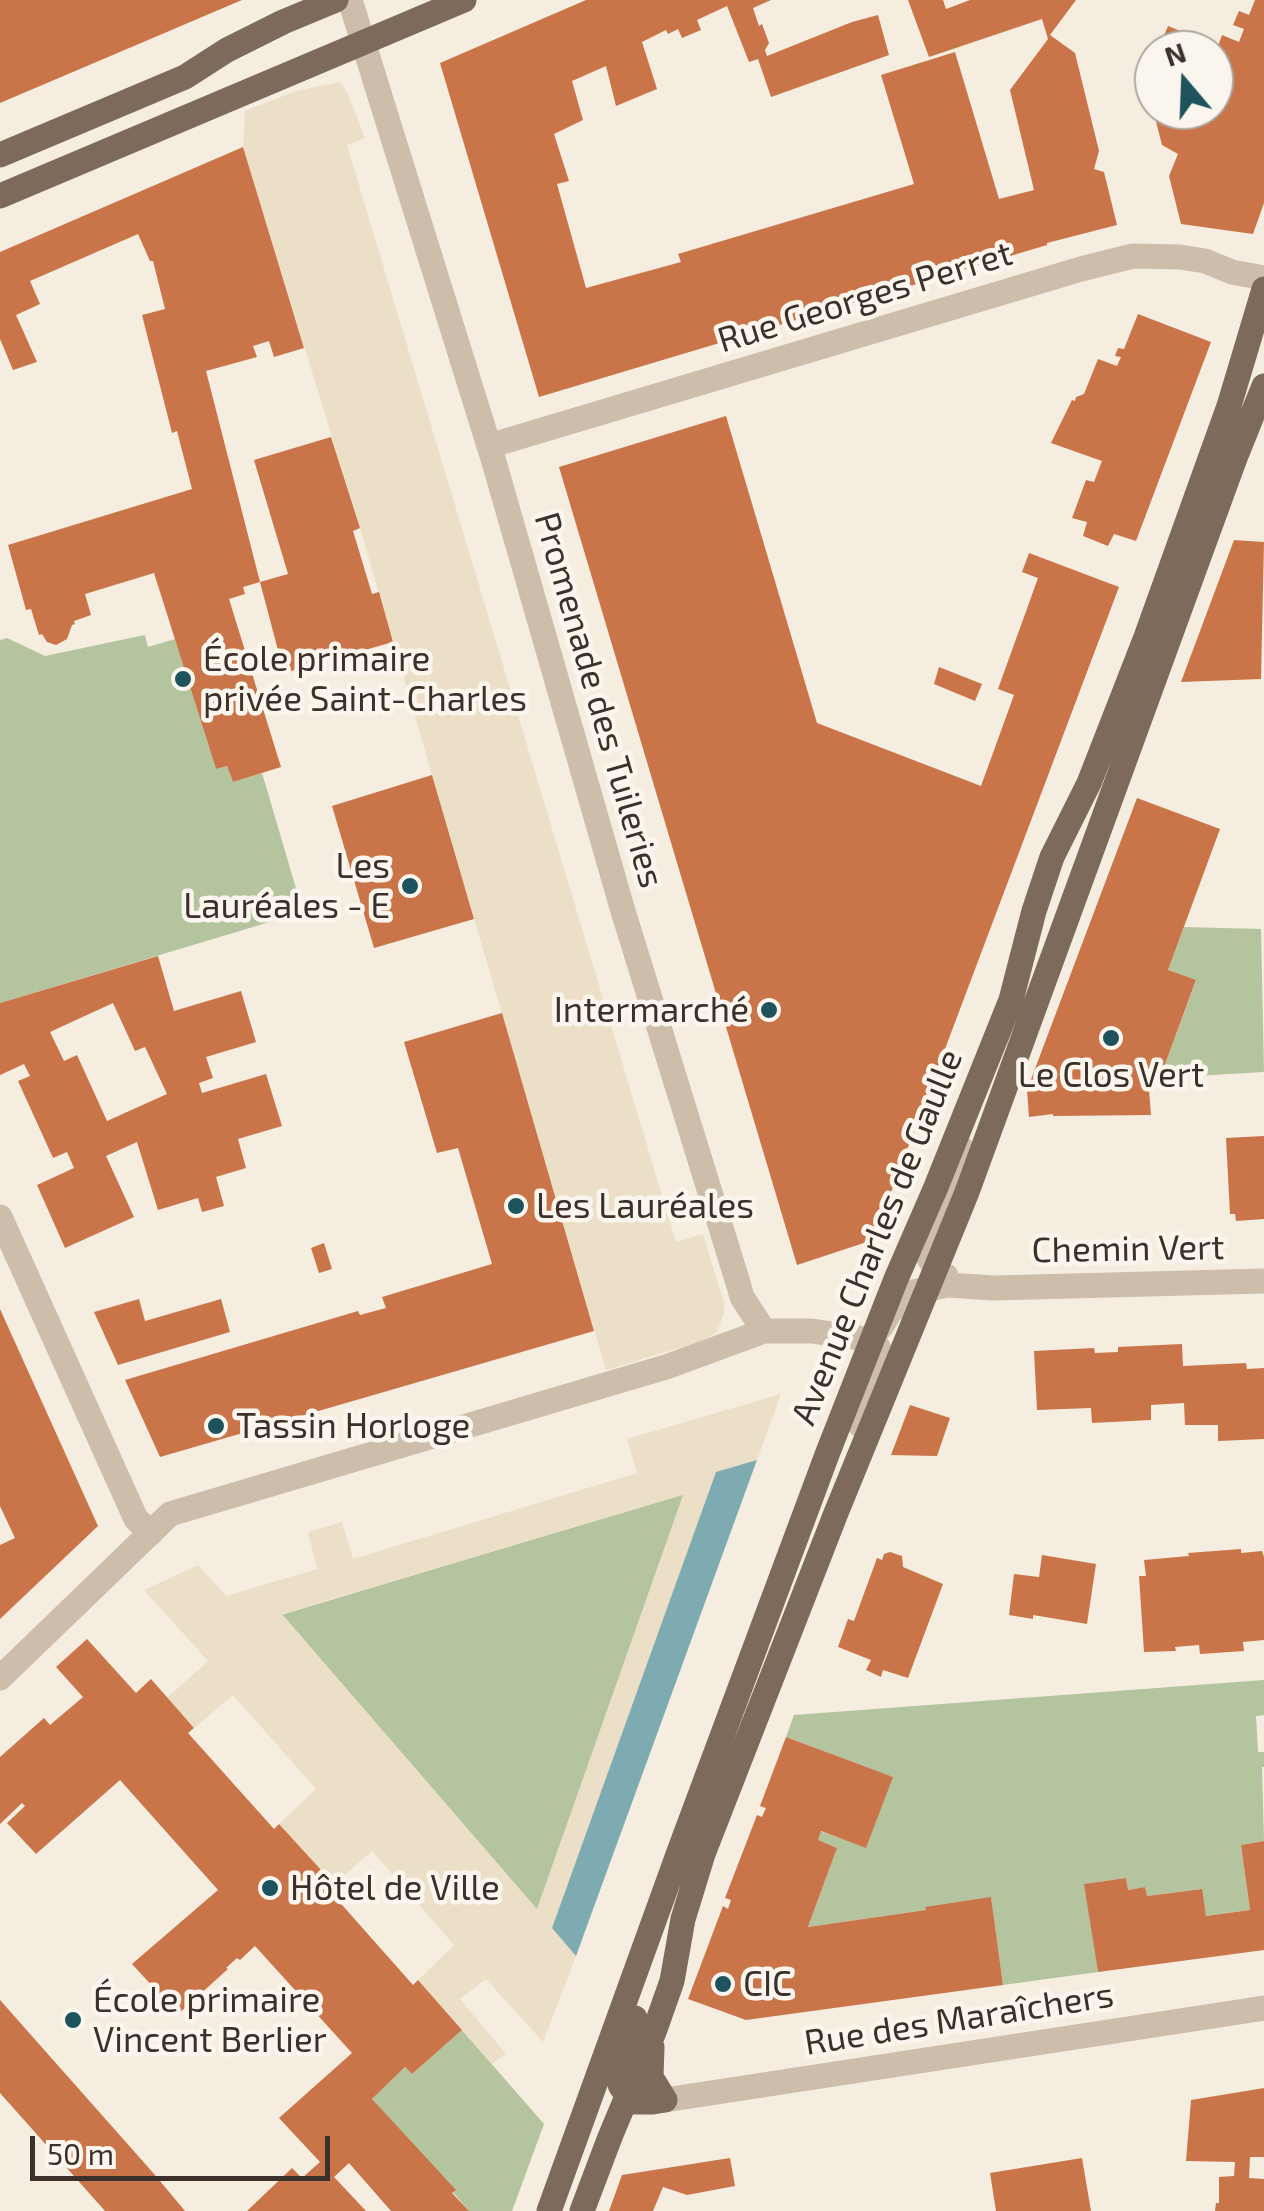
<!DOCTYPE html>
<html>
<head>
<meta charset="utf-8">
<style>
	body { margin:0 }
	#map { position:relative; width:1264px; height:2211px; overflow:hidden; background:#f4ede0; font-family:"Exo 2",sans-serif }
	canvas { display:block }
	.north { position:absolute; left:1134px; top:30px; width:100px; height:100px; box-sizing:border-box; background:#fbf6ed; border:2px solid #aea79f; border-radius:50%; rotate:341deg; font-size:28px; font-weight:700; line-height:40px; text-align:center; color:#3b312a }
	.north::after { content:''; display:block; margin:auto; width:35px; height:45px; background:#1e535e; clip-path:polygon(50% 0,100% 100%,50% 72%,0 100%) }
	.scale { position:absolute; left:30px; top:2136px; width:300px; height:45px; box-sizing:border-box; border:5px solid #3b312a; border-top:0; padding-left:12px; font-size:30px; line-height:35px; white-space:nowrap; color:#3b312a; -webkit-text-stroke:8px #fbf6ed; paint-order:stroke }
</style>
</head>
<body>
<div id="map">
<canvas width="1264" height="2211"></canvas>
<div class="north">N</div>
<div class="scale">50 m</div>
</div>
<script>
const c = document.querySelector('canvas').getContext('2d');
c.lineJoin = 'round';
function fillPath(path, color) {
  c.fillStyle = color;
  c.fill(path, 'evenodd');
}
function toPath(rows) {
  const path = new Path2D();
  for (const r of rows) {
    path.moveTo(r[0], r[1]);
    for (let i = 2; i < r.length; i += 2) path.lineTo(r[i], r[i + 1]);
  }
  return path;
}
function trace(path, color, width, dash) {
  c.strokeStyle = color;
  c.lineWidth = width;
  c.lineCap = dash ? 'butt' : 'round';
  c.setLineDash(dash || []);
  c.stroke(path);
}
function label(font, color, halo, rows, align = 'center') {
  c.font = font + ' "Exo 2",sans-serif';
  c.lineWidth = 9;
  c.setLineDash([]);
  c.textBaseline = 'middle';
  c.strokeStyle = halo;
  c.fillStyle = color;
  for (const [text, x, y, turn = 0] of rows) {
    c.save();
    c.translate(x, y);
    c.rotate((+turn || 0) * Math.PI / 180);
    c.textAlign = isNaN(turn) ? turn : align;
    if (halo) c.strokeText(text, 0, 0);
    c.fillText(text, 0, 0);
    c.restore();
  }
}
const green = toPath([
	[145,635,148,647,175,639,216,769,227,766,233,782,262,773,303,912,0,1003,0,640,7,638,45,656],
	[1184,927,1261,929,1264,1072,1160,1078,1196,981,1168,970],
	[684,1494,537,1910,281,1615],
	[1264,1680,1264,1715,1256,1716,1258,1752,1264,1752,1264,1767,1262,1767,1264,1841,1241,1845,1250,1910,1206,1916,1201,1889,1147,1896,1145,1887,1128,1890,1126,1878,1085,1884,1098,1972,1003,1985,991,1898,925,1908,926,1910,808,1927,837,1848,816,1840,819,1831,866,1847,892,1777,786,1737,794,1715],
	[462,2030,544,2124,512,2211,469,2211,372,2099,405,2067,412,2074]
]);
const plaza = toPath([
	[340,82,348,94,365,138,347,145,676,1242,703,1234,724,1303,724,1313,717,1332,705,1340,606,1370,360,528,243,147,245,111,296,91],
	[781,1394,757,1460,716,1473,552,1928,576,1956,543,2042,486,1979,460,1999,506,2054,492,2064,418,1980,454,1945,372,1851,334,1884,279,1824,316,1789,233,1695,194,1728,167,1698,208,1661,144,1590,198,1565,226,1596,317,1569,308,1532,342,1522,353,1559,637,1473,627,1439],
	[683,1495,537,1909,282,1614]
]);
const water = toPath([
	[757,1460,576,1956,552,1928,716,1472]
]);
const building = toPath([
	[0,0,242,0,0,103],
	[586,0,771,0,753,8,759,26,762,24,769,43,765,50,767,56,852,22,878,15,889,55,771,97,758,59,749,62,727,6,697,20,701,30,682,38,678,29,668,34,666,30,642,42,657,89,616,106,606,66,572,81,583,120,554,134,569,181,557,184,586,288,681,262,678,254,914,184,881,75,955,52,999,199,1034,190,1010,90,1048,39,1042,19,929,57,908,0,943,0,946,9,970,0,1076,0,1050,35,1075,53,1099,151,1094,169,1104,172,1117,225,1047,243,1047,245,539,397,440,63],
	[1255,0,1264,0,1264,203,1253,234,1181,224,1169,176,1178,154,1162,145,1153,110,1214,110,1214,50,1158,50,1168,26,1218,46,1222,35,1239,42,1244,29,1233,25,1239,11,1249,15],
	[243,147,304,348,274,357,269,341,253,346,257,357,206,371,260,582,243,587,245,594,229,599,281,767,233,782,227,766,216,769,154,573,85,594,91,615,74,621,75,624,72,625,67,639,56,645,47,642,42,634,39,635,31,609,26,610,8,545,192,489,177,431,172,433,142,315,165,309,153,261,150,261,138,234,30,281,40,304,16,315,37,362,13,370,0,339,0,252],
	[1138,314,1211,342,1136,541,1114,534,1108,546,1083,536,1087,522,1072,518,1086,480,1094,482,1102,461,1051,443,1072,400,1075,401,1076,397,1084,394,1098,359,1117,366,1121,357,1115,356,1118,348,1124,349],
	[726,416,817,723,981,786,1014,695,998,689,1038,578,1022,572,1029,553,1119,587,873,1240,797,1265,559,467],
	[331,437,360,528,353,531,372,594,379,592,393,642,284,673,260,582,288,574,254,460],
	[1234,540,1264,542,1261,679,1181,682],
	[939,667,982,684,975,701,934,684],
	[432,775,474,919,374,948,332,806],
	[1137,798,1220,829,1168,970,1196,980,1160,1078,1148,1078,1151,1115,1053,1116,1053,1114,1029,1117,1027,1090],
	[158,956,174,1011,241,991,256,1042,206,1057,213,1078,199,1083,202,1093,266,1074,282,1126,238,1139,246,1168,216,1177,224,1206,202,1212,198,1198,158,1210,137,1142,106,1156,134,1217,65,1248,37,1185,74,1168,67,1152,53,1158,18,1081,30,1076,24,1064,0,1075,0,1003],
	[113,1003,135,1051,145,1047,167,1094,107,1121,77,1055,64,1061,50,1032],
	[502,1013,594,1331,160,1457,125,1380,358,1311,360,1315,386,1308,382,1297,492,1264,458,1148,437,1153,404,1042],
	[1264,1136,1264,1219,1236,1221,1235,1214,1230,1214,1226,1138],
	[324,1243,332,1269,319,1273,311,1248],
	[139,1299,145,1321,221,1299,230,1332,118,1365,94,1312],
	[0,1309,98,1526,0,1619,0,1545,15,1538,0,1506],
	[1182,1344,1183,1366,1246,1363,1247,1369,1264,1368,1264,1439,1218,1441,1218,1425,1185,1425,1184,1403,1151,1405,1151,1420,1092,1423,1091,1408,1037,1410,1034,1351,1094,1348,1095,1353,1118,1352,1118,1347],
	[910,1405,950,1418,937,1456,891,1455],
	[1241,1549,1241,1553,1262,1551,1264,1557,1264,1640,1243,1642,1244,1651,1200,1654,1199,1645,1175,1647,1176,1651,1144,1652,1139,1576,1146,1576,1144,1560,1189,1556,1188,1553],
	[890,1552,902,1556,903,1567,943,1584,908,1678,883,1670,881,1677,866,1670,871,1660,838,1647,848,1619,854,1621,877,1558,882,1560,884,1554],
	[1042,1555,1096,1564,1087,1624,1033,1615,1033,1619,1009,1615,1014,1574,1039,1577],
	[87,1639,136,1693,151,1679,194,1728,188,1733,274,1829,279,1824,334,1884,328,1889,413,1985,418,1980,462,2030,412,2074,405,2067,372,2099,456,2190,452,2193,469,2211,391,2211,349,2163,334,2177,366,2211,247,2211,292,2168,302,2178,320,2162,279,2118,352,2053,255,1946,240,1960,237,1958,226,1968,228,1969,178,2014,132,1964,218,1890,120,1780,36,1854,7,1823,25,1806,22,1803,0,1824,0,1757,44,1718,50,1725,83,1697,56,1667],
	[786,1737,893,1777,866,1848,821,1831,818,1840,837,1848,808,1927,926,1910,925,1907,991,1897,1003,1985,746,2020,688,1999,723,1906,728,1909,731,1900,725,1898,757,1815,762,1817,766,1808,760,1806],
	[1264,1841,1264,1950,1098,1972,1084,1884,1126,1878,1128,1890,1145,1887,1147,1896,1202,1889,1206,1916,1250,1910,1241,1845],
	[0,2000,155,2175,185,2211,105,2211,0,2093],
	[1264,2088,1264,2157,1250,2157,1249,2178,1264,2179,1264,2211,1215,2211,1216,2203,1219,2203,1219,2177,1234,2176,1235,2162,1186,2161,1191,2100],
	[730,2158,735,2186,687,2195,663,2187,653,2211,609,2211,622,2175],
	[1082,2158,1091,2211,996,2211,990,2173]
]);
const minor = toPath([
	[350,0,494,462,623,911,739,1286,742,1297,764,1331],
	[489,446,1081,269,1133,256,1180,257,1205,261,1232,272,1264,278],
	[0,1217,136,1519,151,1533],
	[946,1276,941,1275,928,1257,932,1235,962,1149],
	[881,1327,890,1312,913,1292,948,1285,994,1288,1264,1281],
	[860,1425,880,1370,879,1349,873,1340],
	[0,1678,170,1514,666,1367,764,1331,812,1331,873,1340],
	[665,2100,1264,2008]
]);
const major = toPath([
	[0,155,185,77,227,50,283,22,336,0],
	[0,196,464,0],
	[635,2018,626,2048,620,2085,631,2102,653,2102,665,2100,651,2077,652,2047],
	[549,2211,680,1849,828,1452,896,1279,936,1187,1011,1000,1034,911,1052,857,1089,783,1146,637,1229,406,1264,289],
	[582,2211,610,2137,654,2032,672,1981,683,1919,703,1854,836,1513,967,1192,1235,458,1264,386]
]);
const markers = [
	[183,679,10,"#1e535e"],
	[410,886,10,"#1e535e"],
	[769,1010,10,"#1e535e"],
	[1111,1038,10,"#1e535e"],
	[516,1206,10,"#1e535e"],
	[216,1426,10,"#1e535e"],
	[270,1888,10,"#1e535e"],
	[723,1984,10,"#1e535e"],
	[73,2020,10,"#1e535e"]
];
const streetNames = [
	["Rue Georges Perret",865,297,-17],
	["Promenade des Tuileries",599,700,74],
	["Avenue Charles de Gaulle",877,1237,-68],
	["Chemin Vert",1128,1249,-1],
	["Rue des Maraîchers",959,2019,-9]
];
const poiNames = [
	["École primaire",203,659],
	["privée Saint-Charles",203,699],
	["Les",390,866,"right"],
	["Lauréales - E",390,906,"right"],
	["Intermarché",749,1010,"right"],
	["Le Clos Vert",1111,1075,"center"],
	["Les Lauréales",536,1206],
	["Tassin Horloge",236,1426],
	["Hôtel de Ville",290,1888],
	["CIC",743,1984],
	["École primaire",93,2000],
	["Vincent Berlier",93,2040]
];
fillPath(green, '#b4c49f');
fillPath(plaza, '#ecdfc7');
fillPath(water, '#7eabb2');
fillPath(building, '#c97549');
trace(minor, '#cdbeab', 25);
trace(major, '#7d6a5b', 25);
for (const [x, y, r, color] of markers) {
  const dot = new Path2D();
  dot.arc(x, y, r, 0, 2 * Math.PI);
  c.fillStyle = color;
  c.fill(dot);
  trace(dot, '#fbf6ed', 4);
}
label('35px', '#3b312a', '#fbf6ed', streetNames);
label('35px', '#3b312a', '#fbf6ed', poiNames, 'left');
</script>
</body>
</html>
